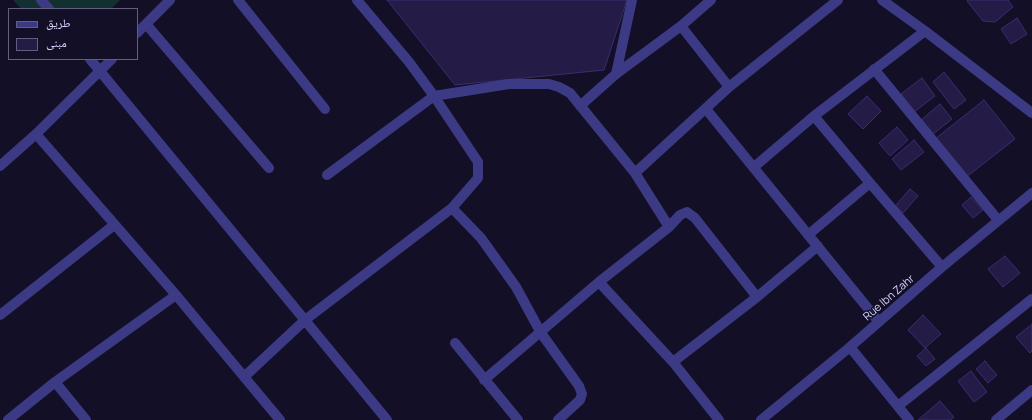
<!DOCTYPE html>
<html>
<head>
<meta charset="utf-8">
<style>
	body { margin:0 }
	#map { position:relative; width:1032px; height:420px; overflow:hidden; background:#130f26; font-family:Manrope,"Noto Naskh Arabic",sans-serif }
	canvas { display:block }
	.legend { position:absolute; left:8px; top:8px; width:130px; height:52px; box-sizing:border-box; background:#130f26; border:1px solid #625e7d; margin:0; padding:5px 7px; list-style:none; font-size:12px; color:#d9d4ff }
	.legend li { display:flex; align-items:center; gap:8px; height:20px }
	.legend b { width:20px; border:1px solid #625e7d }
</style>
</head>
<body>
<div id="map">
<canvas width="1032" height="420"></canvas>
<ul class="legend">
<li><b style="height:5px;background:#3d3a85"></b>طريق</li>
<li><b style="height:11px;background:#241b47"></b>مبنى</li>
</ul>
</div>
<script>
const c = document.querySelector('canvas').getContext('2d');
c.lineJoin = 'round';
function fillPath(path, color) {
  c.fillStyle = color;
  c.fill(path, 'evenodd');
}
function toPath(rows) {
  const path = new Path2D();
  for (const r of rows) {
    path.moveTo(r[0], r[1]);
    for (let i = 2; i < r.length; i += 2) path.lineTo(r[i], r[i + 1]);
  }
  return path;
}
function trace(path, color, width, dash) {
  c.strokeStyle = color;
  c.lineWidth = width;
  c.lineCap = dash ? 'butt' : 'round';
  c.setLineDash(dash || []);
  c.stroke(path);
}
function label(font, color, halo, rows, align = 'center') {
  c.font = font + ' Manrope,sans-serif';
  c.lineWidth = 3;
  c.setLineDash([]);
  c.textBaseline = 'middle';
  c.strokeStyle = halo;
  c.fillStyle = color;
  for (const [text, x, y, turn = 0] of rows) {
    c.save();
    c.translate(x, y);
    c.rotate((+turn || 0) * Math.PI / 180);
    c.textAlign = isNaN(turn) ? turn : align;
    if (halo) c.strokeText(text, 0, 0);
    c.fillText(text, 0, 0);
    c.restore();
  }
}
const green = toPath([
	[13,0,120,0,111,9,21,9]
]);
const building = toPath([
	[387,0,627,0,604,70,455,85,387,0],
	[968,0,1008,0,1013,7,995,22,983,21,967,1,968,0],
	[1017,18,1027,34,1011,44,1001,29,1017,18],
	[944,72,966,100,954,109,933,82,944,72],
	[922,78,935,96,914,112,901,94,922,78],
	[867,96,881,111,863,129,848,114,867,96],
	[984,100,1015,139,965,178,935,139,984,100],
	[940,104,952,119,932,135,920,121,940,104],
	[897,127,908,140,890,156,879,143,897,127],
	[914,140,924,152,901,170,892,159,914,140],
	[910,189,918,196,903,213,895,206,910,189],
	[971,197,983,210,973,218,962,205,971,197],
	[1005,256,1020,273,1003,287,988,269,1005,256],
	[923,315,941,334,925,348,908,330,923,315],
	[1032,324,1032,351,1030,353,1016,337,1032,324],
	[926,348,935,359,926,366,917,356,926,348],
	[985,361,997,375,988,383,976,369,985,361],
	[971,371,987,392,974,402,958,381,971,371],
	[940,401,954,417,951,420,918,420,940,401]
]);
const minor = toPath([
	[41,0,49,9],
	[238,0,325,109],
	[357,0,409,62,434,96,478,162,478,178,452,208,481,238,516,287,541,333,579,386,582,394,580,400,558,420],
	[882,0,925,31,1032,113],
	[146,24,269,168],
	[681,26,729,87],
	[137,33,170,0],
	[90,59,387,420],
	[874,69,998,220],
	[616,74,632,0],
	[580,106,616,74,681,26,711,0],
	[706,109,879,322],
	[814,116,870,183,942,267],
	[36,134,176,295,280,420],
	[0,166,36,134,112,59],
	[754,167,814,116,925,31],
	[635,173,729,87,838,0],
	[327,175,434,96,509,84,549,84,559,87,570,93,635,173,669,227],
	[808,235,870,183],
	[599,282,673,362,719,420],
	[0,315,114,225],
	[455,343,518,420],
	[850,347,909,420],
	[673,362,757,297],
	[244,377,305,320,452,208],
	[484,380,599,282,669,227,680,215,687,212,695,218,757,297,818,246],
	[55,382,86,420],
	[898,406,1032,299],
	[8,420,55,382,176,295],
	[761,420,850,347,942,267,1032,193],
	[996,420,1032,390]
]);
const streetNames = [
	["Rue Ibn Zahr",889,298,-41]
];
fillPath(green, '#12302f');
fillPath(building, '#241b47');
trace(building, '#3b2d73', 1);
trace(minor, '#3d3a85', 10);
label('11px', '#d9d4ff', '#130f26', streetNames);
</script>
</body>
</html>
